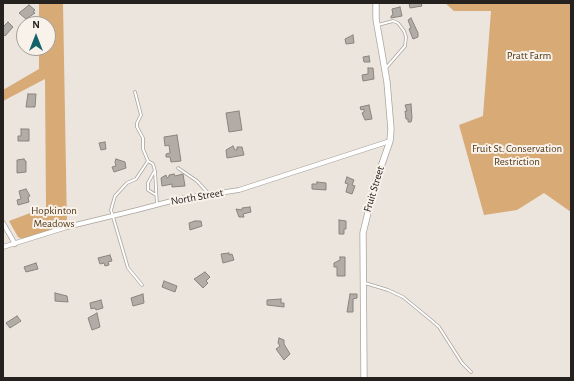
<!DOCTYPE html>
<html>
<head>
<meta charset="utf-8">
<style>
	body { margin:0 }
	#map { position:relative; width:574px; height:381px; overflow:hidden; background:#ebe5de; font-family:"Alegreya Sans",sans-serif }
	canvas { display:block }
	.frame { position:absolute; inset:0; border:4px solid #24211f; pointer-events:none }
	.north { position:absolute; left:16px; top:16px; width:40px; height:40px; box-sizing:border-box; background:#f8f2eb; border:1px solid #a39e99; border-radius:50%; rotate:0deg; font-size:11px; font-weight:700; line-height:16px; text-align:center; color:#24211f }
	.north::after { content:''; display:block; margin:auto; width:14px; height:18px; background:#136369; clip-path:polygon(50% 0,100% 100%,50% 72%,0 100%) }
</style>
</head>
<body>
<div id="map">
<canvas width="574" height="381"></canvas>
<div class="frame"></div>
<div class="north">N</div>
</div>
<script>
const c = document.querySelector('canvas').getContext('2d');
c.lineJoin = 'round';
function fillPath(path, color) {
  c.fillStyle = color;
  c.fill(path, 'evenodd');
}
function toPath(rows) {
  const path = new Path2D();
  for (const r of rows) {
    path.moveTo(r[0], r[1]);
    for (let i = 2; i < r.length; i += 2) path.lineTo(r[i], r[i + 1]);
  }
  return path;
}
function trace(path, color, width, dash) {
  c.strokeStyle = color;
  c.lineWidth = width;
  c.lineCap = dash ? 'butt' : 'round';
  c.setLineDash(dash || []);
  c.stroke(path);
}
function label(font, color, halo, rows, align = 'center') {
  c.font = font + ' "Alegreya Sans",sans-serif';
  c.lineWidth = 4;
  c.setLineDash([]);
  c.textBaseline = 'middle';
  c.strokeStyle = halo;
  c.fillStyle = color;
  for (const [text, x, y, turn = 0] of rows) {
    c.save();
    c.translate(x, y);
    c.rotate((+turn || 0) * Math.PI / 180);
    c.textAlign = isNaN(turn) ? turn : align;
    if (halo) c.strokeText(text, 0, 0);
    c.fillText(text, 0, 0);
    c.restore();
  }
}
const green = toPath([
	[39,3,63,3,67,227,22,239,18,237,9,221,46,207,45,79,3,101,3,90,39,69,39,48,48,48,48,24,39,24],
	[445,3,571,3,571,212,544,193,517,210,484,215,459,125,483,116,491,11,454,11]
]);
const building = toPath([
	[409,3,421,3,422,6,410,8,409,3],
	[29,5,35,10,33,12,35,13,26,19,19,13,29,5],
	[400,7,402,16,391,18,391,16,393,15,392,9,400,7],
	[411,18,418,33,418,37,413,39,409,29,411,28,408,20,411,18],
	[8,22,13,27,5,36,3,34,3,27,8,22],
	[353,35,354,43,346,44,345,39,353,35],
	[369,56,370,62,364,62,363,57,369,56],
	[368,68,373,68,374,79,363,81,362,75,368,74,368,68],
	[28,94,36,94,35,107,26,107,28,94],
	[411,104,412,118,411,122,408,122,408,119,406,119,405,111,407,111,405,105,411,104],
	[369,105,372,119,365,120,362,113,364,112,364,109,361,110,360,107,369,105],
	[239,111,242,130,229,132,226,113,239,111],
	[21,129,29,129,29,141,18,141,18,136,21,136,21,129],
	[177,135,181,161,171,162,170,157,166,157,166,154,170,153,169,145,165,146,164,137,177,135],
	[105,142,106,149,101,150,99,143,105,142],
	[233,146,235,150,237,150,237,147,242,147,244,155,227,158,226,150,233,146],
	[24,159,25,161,26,161,26,172,17,173,17,160,24,159],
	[116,159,125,162,126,168,114,172,112,167,116,166,115,162,116,159],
	[174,174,175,176,183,174,185,186,172,187,172,184,162,186,161,178,166,175,167,178,169,177,169,175,174,174],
	[347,177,354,180,352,185,355,186,352,194,346,192,348,184,345,183,347,177],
	[317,182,326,183,326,190,312,189,312,184,317,184,317,182],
	[26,189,30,196,28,197,29,202,18,205,17,200,21,199,19,191,26,189],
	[250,207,251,212,243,214,244,217,239,217,236,209,242,210,242,208,250,207],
	[339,220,346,221,346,229,344,229,344,234,339,234,339,220],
	[195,221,201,221,202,226,190,230,189,223,195,221],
	[229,253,229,255,232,254,234,260,223,263,221,254,229,253],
	[110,255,112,261,108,262,109,265,105,266,104,263,100,264,98,258,110,255],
	[340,257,345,257,345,276,337,276,337,267,334,267,334,263,340,260,340,257],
	[36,263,38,269,26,272,24,267,36,263],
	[205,272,210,277,206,281,208,283,203,288,194,279,205,272],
	[164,281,177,286,175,292,162,287,164,281],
	[55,293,67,296,68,302,55,301,55,293],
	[143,294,144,303,133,306,131,298,143,294],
	[350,294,357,294,357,298,353,299,353,312,347,312,350,294],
	[281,299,281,303,284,303,284,307,267,305,267,300,281,299],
	[101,300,103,308,96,310,95,308,91,309,90,303,101,300],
	[97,313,100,327,92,330,88,318,97,313],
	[17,316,21,321,10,328,6,323,17,316],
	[279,338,284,340,284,344,290,354,284,360,276,349,280,346,278,343,279,338]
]);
const lane = toPath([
	[378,25,393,21,398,23,404,31,406,37,405,46,386,68],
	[135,92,141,115,137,123,137,127,143,138,143,149,148,161,136,179,127,183,115,196,111,210,128,268,142,285],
	[148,161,153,164,155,171,157,205],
	[178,168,197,181,208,193],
	[154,172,148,183,148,190,156,195],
	[365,283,388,290,403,297,431,320,439,327,462,363,471,372]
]);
const street = toPath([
	[3,223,15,244],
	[3,247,67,227,137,210,179,199,239,190,390,141]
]);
const secondary = toPath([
	[364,378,363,233,375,184,390,141,391,129,387,82,376,19,376,3]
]);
const parkNames = [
	["Pratt Farm",529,56],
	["Fruit St. Conservation",517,149],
	["Restriction",517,162],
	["Hopkinton",54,211],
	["Meadows",54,224]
];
const streetNames = [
	["Fruit Street",374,189,-73],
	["North Street",197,197,-10]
];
fillPath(green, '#d7aa76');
fillPath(building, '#b1aca6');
trace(building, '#89847e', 1);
trace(lane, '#aaa49e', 3.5);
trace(street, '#aaa49e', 5.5);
trace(secondary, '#aaa49e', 7);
trace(lane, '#fff', 2);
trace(street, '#fff', 4);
trace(secondary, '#fff', 5.5);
label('11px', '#523716', '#f8f2eb', parkNames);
label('11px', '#24211f', '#f8f2eb', streetNames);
</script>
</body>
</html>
